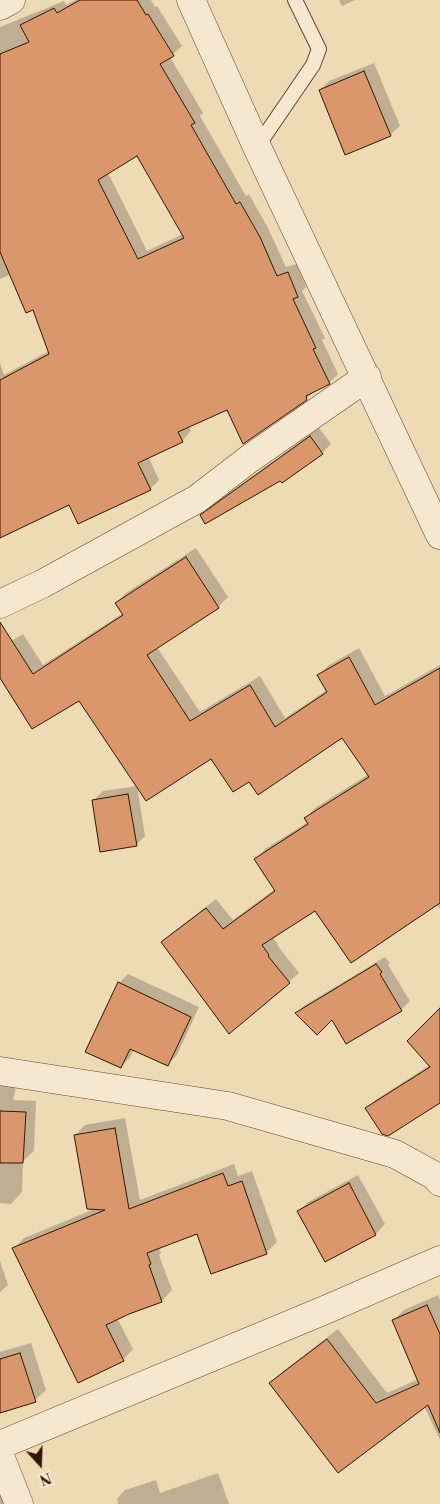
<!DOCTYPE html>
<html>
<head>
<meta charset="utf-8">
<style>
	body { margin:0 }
	#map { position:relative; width:440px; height:1504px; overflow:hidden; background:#efdab6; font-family:"Libre Bodoni",serif }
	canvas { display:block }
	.north { position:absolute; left:15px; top:1439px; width:50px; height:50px; -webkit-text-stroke:4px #f5e7d0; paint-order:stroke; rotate:160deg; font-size:14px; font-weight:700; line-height:20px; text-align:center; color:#311700 }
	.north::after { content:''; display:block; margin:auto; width:18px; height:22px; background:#311700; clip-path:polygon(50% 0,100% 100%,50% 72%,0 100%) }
</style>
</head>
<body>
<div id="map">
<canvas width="440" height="1504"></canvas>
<div class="north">N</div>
</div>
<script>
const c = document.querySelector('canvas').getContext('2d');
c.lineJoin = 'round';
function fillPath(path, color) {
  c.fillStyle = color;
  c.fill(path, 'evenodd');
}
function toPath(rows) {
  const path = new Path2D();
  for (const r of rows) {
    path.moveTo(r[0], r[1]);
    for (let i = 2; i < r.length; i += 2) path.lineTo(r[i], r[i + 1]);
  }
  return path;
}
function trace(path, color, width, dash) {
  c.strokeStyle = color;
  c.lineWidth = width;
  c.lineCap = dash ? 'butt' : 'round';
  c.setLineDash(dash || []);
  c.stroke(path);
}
const shadow = toPath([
	[75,0,151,0,155,7,157,6,182,46,170,57,203,113,200,116,246,196,249,194,268,228,286,267,297,264,306,287,302,291,325,338,322,340,338,374,329,383,315,390,306,399,227,408,189,426,191,431,182,441,148,456,159,480,150,489,70,503,0,537,0,363,4,375,49,351,34,309,11,274,0,279,0,27,64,1,66,5],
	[138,155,183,234,147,251,108,173],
	[339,0,355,0,342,6],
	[374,63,400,126,390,135,320,90,329,81],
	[319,428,331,444,322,453,202,515,211,506],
	[196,548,228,597,218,607,157,647,200,712,260,676,285,718,327,690,319,675,329,665,359,648,385,696,440,665,440,909,436,904,315,909,272,937,278,944,277,945,299,973,230,1032,162,943,172,933,216,899,233,920,275,889,256,859,265,849,308,822,306,818,315,808,369,774,342,737,249,780,211,757,79,699,0,676,0,648,23,634,43,665,123,613,116,603,126,593],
	[137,786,145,836,136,845,94,800,103,791],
	[385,957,390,963,388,965,410,1001,401,1010,347,1043,332,1018,296,1013,305,1005],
	[128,974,199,1007,177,1055,168,1064,134,1049,130,1058,120,1067,119,983],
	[440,1010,440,1101,367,1108,377,1099,430,1065],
	[0,1073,18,1078,13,1100,36,1101,34,1151,23,1161,22,1192,11,1204,0,1203],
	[125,1118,140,1200,234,1164,238,1176,252,1171,277,1242,267,1252,211,1272,198,1233,159,1248,161,1253,159,1255,172,1290,162,1301,117,1318,133,1349,123,1360,13,1249,24,1238,97,1208,75,1135,85,1125],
	[358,1175,385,1224,376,1234,325,1260,299,1211,308,1202],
	[0,1261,8,1285,0,1292],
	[438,1295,440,1300,440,1440,424,1406,339,1471,271,1383,282,1372,338,1329,387,1393,419,1379,394,1320,404,1310],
	[31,1343,46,1390,35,1400,0,1412,0,1352],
	[0,1466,12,1504,0,1504],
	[218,1473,229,1504,118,1504,117,1499,125,1490,156,1480,160,1493]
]);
const building = toPath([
	[80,0,137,0,146,15,148,14,174,56,160,64,195,123,191,125,236,204,240,202,260,237,277,276,288,272,298,297,293,299,316,348,313,349,330,384,306,396,307,400,243,444,227,410,178,432,183,442,138,463,151,490,78,524,69,505,0,538,0,380,49,354,33,310,26,313,0,252,0,54,29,42,20,25,54,8,57,13,80,0],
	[137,156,184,238,138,259,98,180,137,156],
	[364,71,391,136,345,155,319,90,364,71],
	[310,436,323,454,282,483,280,481,205,524,200,515,310,436],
	[186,557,219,608,147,655,190,721,250,685,275,727,327,692,317,675,349,657,375,705,440,668,440,903,351,963,315,911,262,945,269,955,268,956,290,983,229,1034,161,942,206,908,223,929,275,891,254,859,308,824,304,818,369,777,342,738,258,795,249,782,233,792,211,759,146,801,79,701,32,729,0,678,0,622,33,674,123,615,115,603,186,557],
	[128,794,137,846,100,852,92,800,128,794],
	[376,964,382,972,380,974,402,1011,346,1044,332,1020,317,1035,295,1013,376,964],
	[118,982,191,1017,168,1066,130,1049,121,1068,85,1052,118,982],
	[440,1008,440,1103,388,1136,382,1134,365,1108,430,1067,407,1041,440,1008],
	[0,1111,26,1112,23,1163,0,1163,0,1111],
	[115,1128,129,1209,223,1173,228,1186,242,1181,267,1254,211,1274,197,1234,147,1253,151,1264,149,1265,162,1302,129,1314,106,1325,124,1361,78,1383,12,1248,105,1210,87,1209,74,1135,115,1128],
	[349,1183,376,1235,325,1262,297,1211,349,1183],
	[427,1305,440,1334,440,1433,428,1405,338,1473,269,1383,327,1339,376,1403,419,1384,392,1320,427,1305],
	[20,1353,36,1402,0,1413,0,1359,20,1353]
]);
const service = toPath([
	[257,147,313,65,319,49,295,0]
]);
const minor = toPath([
	[0,6,11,0],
	[0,604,42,584,197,499,249,459,367,377],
	[0,1071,228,1106,395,1154,435,1176,440,1182],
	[0,1445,325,1310,440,1260],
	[0,1456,19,1504]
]);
const tertiary = toPath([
	[191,0,257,147,440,535]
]);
fillPath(shadow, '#0003');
fillPath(building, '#d9976b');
trace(building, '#311700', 1);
trace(service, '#60482e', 16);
trace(minor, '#60482e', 29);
trace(tertiary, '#60482e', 29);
trace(service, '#f5e7d0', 14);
trace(minor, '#f5e7d0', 28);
trace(tertiary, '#f5e7d0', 28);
</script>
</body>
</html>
